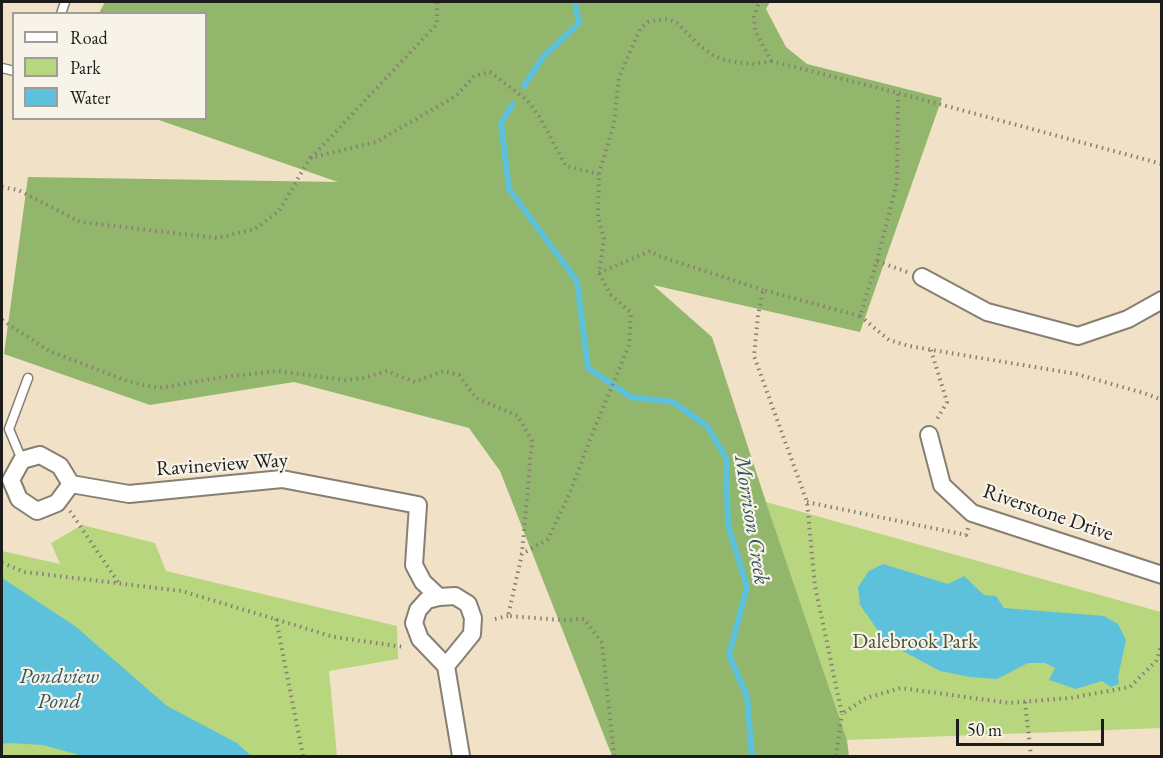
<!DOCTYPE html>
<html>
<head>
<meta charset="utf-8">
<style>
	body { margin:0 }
	#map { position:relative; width:1163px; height:758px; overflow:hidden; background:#f1e2c7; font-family:"EB Garamond",serif }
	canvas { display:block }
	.frame { position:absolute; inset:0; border:3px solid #1c1c1c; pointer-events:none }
	.legend { position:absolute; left:12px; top:12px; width:195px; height:108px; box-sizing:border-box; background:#f7f3e8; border:2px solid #9f9d96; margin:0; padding:8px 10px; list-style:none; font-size:18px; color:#1c1c1c }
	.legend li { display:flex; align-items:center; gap:12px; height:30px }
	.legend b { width:30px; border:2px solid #9f9d96 }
	.scale { position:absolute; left:956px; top:719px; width:148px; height:27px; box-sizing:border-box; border:3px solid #1c1c1c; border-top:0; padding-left:8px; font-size:18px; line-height:21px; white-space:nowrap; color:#1c1c1c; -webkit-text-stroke:4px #f7f3e8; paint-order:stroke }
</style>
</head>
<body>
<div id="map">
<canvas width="1163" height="758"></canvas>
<div class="frame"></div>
<ul class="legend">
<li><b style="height:8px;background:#fff"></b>Road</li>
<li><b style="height:16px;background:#b8d67d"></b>Park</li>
<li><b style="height:16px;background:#5dc1db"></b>Water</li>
</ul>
<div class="scale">50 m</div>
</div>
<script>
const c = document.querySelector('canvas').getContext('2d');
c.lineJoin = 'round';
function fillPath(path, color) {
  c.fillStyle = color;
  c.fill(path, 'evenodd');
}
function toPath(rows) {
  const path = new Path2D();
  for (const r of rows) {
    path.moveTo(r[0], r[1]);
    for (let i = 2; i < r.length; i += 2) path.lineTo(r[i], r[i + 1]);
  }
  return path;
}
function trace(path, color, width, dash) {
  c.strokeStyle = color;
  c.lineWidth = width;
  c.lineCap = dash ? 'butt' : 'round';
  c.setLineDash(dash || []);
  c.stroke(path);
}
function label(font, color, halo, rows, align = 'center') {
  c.font = font + ' "EB Garamond",serif';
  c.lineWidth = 4.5;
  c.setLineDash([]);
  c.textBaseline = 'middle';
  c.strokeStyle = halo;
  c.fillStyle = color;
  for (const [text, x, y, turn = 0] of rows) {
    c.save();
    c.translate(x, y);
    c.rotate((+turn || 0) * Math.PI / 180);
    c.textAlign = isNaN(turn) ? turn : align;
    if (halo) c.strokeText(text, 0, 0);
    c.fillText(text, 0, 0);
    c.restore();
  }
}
const green = toPath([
	[766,502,1161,612,1161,728,847,740],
	[82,525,155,543,166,571,397,626,398,659,329,671,337,756,2,756,2,551,60,564,51,543]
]);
const forest = toPath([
	[105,2,770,2,766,9,786,47,807,64,942,98,860,332,653,285,712,337,766,502,847,740,849,756,612,756,500,471,469,428,294,382,150,405,4,354,28,177,338,182,156,119,206,118,206,14,99,13]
]);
const water = toPath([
	[883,564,948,584,964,576,984,595,996,596,1004,608,1104,616,1118,624,1126,640,1118,677,1119,684,1111,687,1102,681,1076,689,1049,680,1055,668,1045,663,1028,663,997,679,970,677,940,671,886,642,860,605,858,587,869,571],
	[2,578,75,626,167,706,237,743,251,756,83,756,43,745,9,743,2,744]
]);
const stream = toPath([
	[524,86,543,57,579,23,575,2],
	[513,104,501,123,509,189,577,281,588,368,631,397,673,402,707,426,726,458,728,525,747,587,729,655,747,696,752,756]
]);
const path = toPath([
	[771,61,898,93,1162,164],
	[311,158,437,24,437,2],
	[2,187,18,190,80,222,217,238,255,229,279,211,310,158,376,142,456,96,474,76,490,72,527,100,539,116,566,166,599,174],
	[877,261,897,182,898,93],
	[907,272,877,261,860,316,763,290,758,315,754,356,807,502,815,586,842,714,866,698,901,688,1009,703,1070,698,1130,687,1156,661,1162,644],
	[599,273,650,251,659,256,763,290],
	[860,316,889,340,909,346,1076,374,1144,393,1162,400],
	[2,320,49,351,130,382,159,388,223,377,278,371,345,380,363,378,387,371,415,382,443,371,459,375,476,398,518,416,532,441,522,553],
	[931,350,947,402,936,421],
	[807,502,966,535,968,528],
	[70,511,118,582],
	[2,563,25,572,182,591,334,637,404,647],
	[276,619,303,756],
	[495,619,508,616],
	[1025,702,1031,756],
	[614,756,602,643,584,619,562,620,508,616,522,554,548,539,571,490,591,437,629,345,631,313,610,294,599,273,604,239,598,217,599,174,614,124,619,77,640,29,648,22,659,20,668,19,677,23,700,46,714,56,728,61,742,63,755,64,771,61,755,30,754,17,759,2],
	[836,756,842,714]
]);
const service = toPath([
	[61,14,65,2],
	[2,68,14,71],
	[22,460,9,429,28,378]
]);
const minor = toPath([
	[922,277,987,312,1078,336,1128,319,1162,300],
	[929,435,942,485,972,513,1162,575],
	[40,455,60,466,71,484,57,503,37,511,19,499,11,480,22,460,40,455],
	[71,484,129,494,282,479,418,505,414,565,423,582,439,597],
	[446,666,472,634,473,618,468,604,455,596,439,597,427,600,418,610,414,623,420,639,446,666,461,756]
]);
const streetNames = [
	["Ravineview Way",222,465,-4],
	["Riverstone Drive",1048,513,19]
];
const parkNames = [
	["Dalebrook Park",915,642]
];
const waterNames = [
	["Morrison Creek",751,520,81],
	["Pondview",59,677],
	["Pond",59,702]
];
fillPath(green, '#b8d67d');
fillPath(forest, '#92b76c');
fillPath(water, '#5dc1db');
trace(stream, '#5dc1db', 6);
trace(service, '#867f72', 11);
trace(minor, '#867f72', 20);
trace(path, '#867f72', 4, [1.5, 4.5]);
trace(service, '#fff', 8);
trace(minor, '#fff', 16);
label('21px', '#1c1c1c', '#f7f3e8', streetNames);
label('21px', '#4b5439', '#f7f3e8', parkNames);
label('italic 22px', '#33565f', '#f7f3e8', waterNames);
</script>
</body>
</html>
